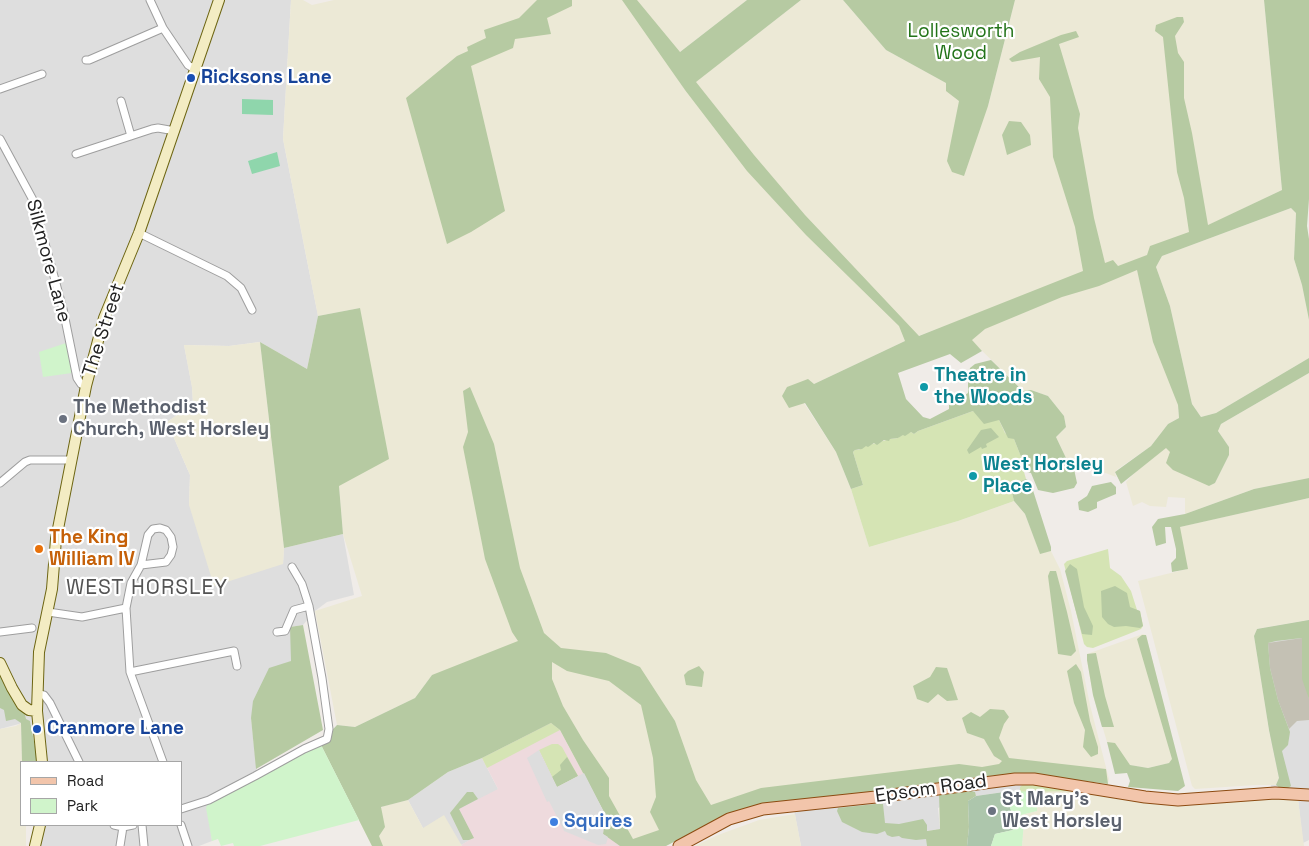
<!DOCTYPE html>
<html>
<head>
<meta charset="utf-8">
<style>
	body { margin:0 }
	#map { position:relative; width:1309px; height:846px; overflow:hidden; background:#f0ece8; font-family:"Space Grotesk",sans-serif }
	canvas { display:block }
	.legend { position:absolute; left:20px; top:761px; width:162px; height:65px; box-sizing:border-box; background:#fff; border:1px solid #a6a6a6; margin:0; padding:6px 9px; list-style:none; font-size:15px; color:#212121 }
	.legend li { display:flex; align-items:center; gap:10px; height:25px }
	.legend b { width:25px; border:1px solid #a6a6a6 }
</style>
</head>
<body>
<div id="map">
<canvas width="1309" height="846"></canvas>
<ul class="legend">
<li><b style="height:6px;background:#f2c5ab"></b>Road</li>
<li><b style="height:14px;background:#d0f4cb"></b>Park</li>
</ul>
</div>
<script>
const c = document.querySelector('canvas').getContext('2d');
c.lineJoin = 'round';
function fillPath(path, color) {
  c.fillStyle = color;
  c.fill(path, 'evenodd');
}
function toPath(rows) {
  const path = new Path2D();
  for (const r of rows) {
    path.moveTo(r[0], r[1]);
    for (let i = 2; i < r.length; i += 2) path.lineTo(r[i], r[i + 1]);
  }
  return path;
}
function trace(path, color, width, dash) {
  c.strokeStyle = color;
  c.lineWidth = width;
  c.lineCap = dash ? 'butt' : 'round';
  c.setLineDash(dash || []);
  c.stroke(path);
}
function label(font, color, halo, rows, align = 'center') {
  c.font = font + ' "Space Grotesk",sans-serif';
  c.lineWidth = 4.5;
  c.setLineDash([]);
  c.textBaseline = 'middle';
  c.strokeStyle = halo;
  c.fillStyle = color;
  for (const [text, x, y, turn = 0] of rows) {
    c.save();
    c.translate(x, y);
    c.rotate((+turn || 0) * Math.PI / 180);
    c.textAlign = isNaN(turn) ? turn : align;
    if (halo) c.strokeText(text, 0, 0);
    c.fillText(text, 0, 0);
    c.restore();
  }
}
const residential = toPath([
	[0,0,291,0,283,139,318,316,307,369,260,342,229,346,184,345,192,387,193,404,167,422,190,475,189,505,283,564,284,548,343,534,354,595,327,602,315,611,303,625,291,627,291,661,251,718,257,773,209,800,212,841,199,846,32,846,36,825,181,825,181,762,38,762,30,721,0,729],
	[1309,620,1309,840,1303,843,1298,799,1272,798,1271,785,1276,785,1257,629],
	[482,758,498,789,474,838,461,845,423,828,408,800,448,772],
	[1021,773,1078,780,1075,791,1004,792,976,796,974,792,938,808,940,829,926,831,927,846,801,846,792,800,837,797,978,777]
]);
const commercial = toPath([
	[551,723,560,730,605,814,627,846,462,846,461,845,473,838,459,809,498,789,482,758]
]);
const construction = toPath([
	[1302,638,1309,699,1309,720,1297,721,1289,729,1278,700,1270,668,1268,643]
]);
const farmland = toPath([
	[291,0,303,0,312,5,334,0,747,0,667,62,685,90,801,0,843,0,886,50,988,106,1015,0,1264,0,1282,190,1147,255,1137,270,1143,294,1178,405,1179,418,1168,424,1151,446,1118,469,1115,472,1116,477,1066,458,1056,437,1066,427,1064,416,1048,396,1031,390,1023,391,971,340,961,320,905,341,814,384,804,403,836,452,851,489,869,547,958,521,1014,501,1025,514,1040,553,1051,551,1060,569,1071,611,1090,705,1109,779,1108,784,1021,773,978,777,837,797,792,800,759,805,727,814,666,846,627,846,605,814,560,730,551,723,432,675,415,698,355,727,337,725,315,611,362,596,343,534,339,486,360,308,318,316,283,139],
	[1291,208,1296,213,1294,259,1302,285,1309,320,1309,358,1216,413,1201,417,1192,404,1170,306,1156,267,1162,256],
	[260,342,284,548,283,564,214,586,189,505,190,475,167,422,193,404,192,387,184,345,229,346],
	[1309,373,1309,478,1254,489,1185,514,1185,498,1168,497,1166,507,1150,506,1142,502,1133,506,1126,482,1140,467,1166,447,1209,486,1215,483,1229,455,1229,447,1218,431,1221,424],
	[1309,498,1309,620,1257,629,1254,636,1269,730,1279,778,1276,785,1256,785,1195,789,1192,786,1138,581,1187,569,1179,527],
	[1143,634,1146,635,1177,758,1169,763,1148,768,1129,765,1107,742,1093,695,1087,660,1087,654],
	[21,723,22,762,21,825,26,825,26,846,0,846,0,729,16,726],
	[1037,791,1075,791,1134,802,1164,805,1187,806,1272,798,1298,799,1304,846,1022,846,1024,823,1021,822,1021,815,1037,811],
	[408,800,423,828,444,815,462,846,372,846,359,820,384,806],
	[795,814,801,846,695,846,718,835,759,820]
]);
const grass = toPath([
	[973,411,999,420,1005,433,1014,439,1027,472,1024,472,1026,479,1016,483,1012,493,1014,501,958,521,869,547,851,489,863,485,853,452,855,450,859,450,862,447,890,439,898,438,900,436,911,432,914,434,918,431],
	[1108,549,1110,568,1121,576,1131,591,1137,610,1140,611,1143,626,1141,629,1126,635,1093,648,1087,647,1084,644,1064,564,1067,561],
	[551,723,560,730,487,768,482,758],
	[552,744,558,744,562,747,578,776,557,787,539,750],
	[1026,782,1075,791,1020,792,1020,787]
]);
const forest = toPath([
	[537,0,572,0,572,6,547,18,551,34,515,39,513,48,471,66,505,211,471,232,447,244,406,98,457,56,468,51,467,47,486,38,484,30,519,18],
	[622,0,637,0,680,52,747,0,801,0,696,82,754,155,805,215,919,336,1083,271,1075,227,1053,157,1050,97,1039,79,1040,57,1012,62,1009,59,1020,52,1061,35,1076,31,1079,37,1059,44,1080,114,1078,128,1094,218,1105,263,1113,260,1118,266,1147,255,1150,246,1189,232,1184,198,1177,172,1163,37,1155,31,1156,25,1177,17,1183,17,1184,22,1175,36,1178,53,1184,62,1184,98,1192,133,1208,225,1282,190,1264,0,1309,0,1309,199,1307,226,1309,239,1309,320,1302,285,1294,259,1296,213,1291,208,1162,256,1156,267,1170,306,1192,404,1201,417,1216,413,1309,358,1309,373,1221,424,1218,431,1229,447,1229,455,1215,483,1209,486,1173,470,1166,463,1170,452,1166,448,1121,484,1115,472,1151,446,1168,424,1179,418,1178,405,1153,342,1137,270,1099,286,1062,297,985,329,972,340,982,351,961,363,950,354,898,373,906,399,923,417,930,419,949,409,949,398,955,394,962,397,968,393,968,376,970,368,975,364,991,360,1023,391,1031,390,1048,396,1064,416,1066,427,1056,437,1066,458,1066,466,1074,469,1077,483,1074,488,1053,493,1038,490,1031,473,1027,472,1014,439,1008,438,999,420,984,424,973,411,918,431,914,434,911,432,905,436,903,435,898,438,890,439,889,441,884,440,877,445,874,443,868,447,866,446,862,449,855,450,853,452,863,485,851,489,836,452,805,403,789,408,782,396,787,387,808,379,814,384,905,341,899,326,806,235,747,171,685,90],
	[843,0,1015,0,988,106,964,176,952,172,947,161,959,101,946,91,946,83,886,50],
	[1009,121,1021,122,1030,135,1031,145,1007,155,1002,135],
	[360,308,389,459,339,486,343,534,284,548,260,342,307,369,318,316],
	[470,387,494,444,520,568,544,633,561,648,606,653,640,667,675,721,696,780,711,805,761,788,959,764,982,767,999,764,1002,761,994,756,984,739,967,733,962,718,971,712,980,717,990,709,1004,710,1009,717,1004,724,999,738,1009,758,1106,769,1108,784,1021,773,978,777,837,797,792,800,759,805,727,814,666,846,620,846,603,834,605,814,560,730,551,723,482,758,448,772,408,800,381,807,385,827,379,836,383,846,372,846,320,743,337,725,355,727,415,698,432,675,518,641,512,632,485,559,463,447,468,432,463,391],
	[552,662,567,671,609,681,641,705,653,758,656,797,650,812,659,830,633,839,609,796,609,778,583,740,563,706,552,679],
	[991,428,999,437,986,444,987,447,982,449,981,447,969,454,967,450,981,430],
	[1309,478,1309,498,1180,527,1188,569,1172,572,1171,563,1176,558,1176,549,1171,527,1165,527,1166,543,1156,546,1152,527,1158,519,1185,514,1254,489],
	[1026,479,1030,481,1051,547,1051,551,1040,554,1025,514,1014,501,1012,493,1016,483],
	[1111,482,1116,487,1116,494,1097,502,1097,508,1088,512,1079,510,1078,502,1087,496,1092,486],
	[1070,564,1077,569,1084,607,1093,626,1092,635,1082,634,1065,571],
	[1050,571,1056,571,1067,612,1076,651,1071,656,1058,654,1048,576],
	[1115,586,1127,593,1130,607,1140,611,1143,626,1140,628,1126,626,1114,627,1108,624,1102,617,1101,591],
	[1309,620,1309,699,1302,679,1302,638,1276,641,1268,643,1270,668,1278,700,1290,732,1288,745,1282,751,1291,786,1288,788,1280,788,1276,785,1279,778,1269,730,1254,636,1257,629],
	[303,625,323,730,256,769,251,718,253,701,269,668,291,661,290,627],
	[1142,635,1146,635,1185,786,1178,791,1128,787,1130,781,1127,773,1115,774,1107,742,1115,743,1130,765,1148,768,1169,763,1172,759,1137,639],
	[1096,653,1105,696,1114,727,1102,727,1093,695,1087,660,1087,654],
	[1076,664,1081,672,1090,721,1098,747,1098,754,1091,757,1083,747,1085,730,1074,703,1067,671],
	[699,666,704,672,702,687,686,685,684,675,688,671],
	[936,667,947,668,958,700,947,701,938,694,928,703,917,699,913,686,930,677],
	[0,669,24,711,26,719,30,721,38,762,22,762,21,723,15,719,6,721,4,710,0,708],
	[567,757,578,776,557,787,552,777,561,770,560,765],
	[963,789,975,792,976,796,968,801,969,827,967,846,927,846,926,839,916,840,902,838,899,836,892,837,887,835,885,831,877,834,862,832,842,822,837,811,838,808,875,804,883,804,885,823,899,824,923,819,927,825,927,831,940,829,939,793],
	[467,792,473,792,478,799,459,809,474,838,469,840,463,840,450,813]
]);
const cemetery = toPath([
	[1004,792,1012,813,1013,830,995,834,991,846,967,846,969,827,968,801,976,796]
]);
const park = toPath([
	[66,343,72,373,43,377,39,352],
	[320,743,359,820,260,846,234,846,233,843,221,846,218,839,212,841,206,808,209,800],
	[1037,791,1037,811,1021,815,1021,822,1024,822,1022,846,991,846,995,834,1013,830,1012,813,1004,792]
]);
const pitch = toPath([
	[242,99,273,100,273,115,242,114],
	[277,152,280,166,252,174,248,161]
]);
const parking = toPath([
	[539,750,557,787,584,773,605,814,603,834,608,837,606,844,598,845,564,831,549,801,547,802,527,758]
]);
const street = toPath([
	[150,0,163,28,188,65,196,70],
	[86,60,89,60,163,28],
	[0,89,42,74],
	[121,101,131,136],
	[0,139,33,200,63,309,77,378,81,384,86,386],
	[76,154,152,129,158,128,175,131],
	[139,233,227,276,241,288,252,310],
	[0,483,25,462,30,460,70,460],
	[141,565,166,562,171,555,173,547,171,537,166,530,160,528,153,529,148,535,141,565,131,583,126,608,130,672,163,762],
	[48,612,82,617,126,608],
	[0,632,32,628],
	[277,632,285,631,294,610,309,606],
	[130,672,234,651,237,666],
	[37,693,44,695,50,703,79,762],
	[181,809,209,800,255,776,304,749,327,739,329,729,322,678,309,606,302,584,292,567],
	[114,825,123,827,133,825],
	[142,825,144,846],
	[181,825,188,846],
	[120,846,123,827]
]);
const secondary = toPath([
	[0,663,12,688,22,705,29,710,37,711],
	[42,762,37,711,39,652,52,589,56,539,86,386,104,318,139,233,219,0],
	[35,846,40,825]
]);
const primary = toPath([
	[679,846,729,819,763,809,876,797,1015,779,1034,779,1145,797,1178,800,1275,793,1309,795]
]);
const markers = [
	[191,78,5,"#1a4fb4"],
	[924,387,5,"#0f9aa8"],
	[63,419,5,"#6b7280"],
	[973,476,5,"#0f9aa8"],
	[39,549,5,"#e8710a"],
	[37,729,5,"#1a4fb4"],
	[992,811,5,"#6b7280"],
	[554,822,5,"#3f7fe0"]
];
const parkNames = [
	["Lollesworth",961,32],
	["Wood",961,54]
];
const transitNames = [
	["Ricksons Lane",201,78],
	["Cranmore Lane",47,729]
];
const streetNames = [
	["Silkmore Lane",48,261,75],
	["The Street",104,330,-72],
	["Epsom Road",931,789,-8]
];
const cultureNames = [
	["Theatre in",934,376],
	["the Woods",934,398],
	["West Horsley",983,465],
	["Place",983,487]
];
const worshipNames = [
	["The Methodist",73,408],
	["Church, West Horsley",73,430],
	["St Mary's",1002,800],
	["West Horsley",1002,822]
];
const foodNames = [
	["The King",49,538],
	["William IV",49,560]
];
const shopNames = [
	["Squires",564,822]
];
const quarterNames = [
	["WEST HORSLEY",147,588]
];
fillPath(residential, '#dedede');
fillPath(commercial, '#eedadd');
fillPath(construction, '#c4c1b4');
fillPath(farmland, '#ece9d6');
fillPath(grass, '#d5e4b4');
fillPath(forest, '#b6caa2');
fillPath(cemetery, '#adc6ac');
fillPath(park, '#d0f4cb');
fillPath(pitch, '#8fd6ac');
fillPath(parking, '#ddd');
trace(street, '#9e9e9e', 9);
trace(secondary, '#6d6512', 12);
trace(primary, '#8c4b11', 13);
trace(street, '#fff', 7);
trace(secondary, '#f3ecc3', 10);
trace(primary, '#f2c5ab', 11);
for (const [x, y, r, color] of markers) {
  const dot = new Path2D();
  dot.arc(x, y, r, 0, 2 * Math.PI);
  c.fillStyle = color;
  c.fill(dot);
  trace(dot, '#fff', 2);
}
label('19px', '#237419', '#fff', parkNames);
label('bold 19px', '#164399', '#fff', transitNames, 'left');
label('19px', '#212121', '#fff', streetNames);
label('bold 19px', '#0d838f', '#fff', cultureNames, 'left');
label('bold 19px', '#5b616d', '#fff', worshipNames, 'left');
label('bold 19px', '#c56008', '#fff', foodNames, 'left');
label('bold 19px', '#366cbe', '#fff', shopNames, 'left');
c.letterSpacing = '1px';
label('21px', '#545454', '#fff', quarterNames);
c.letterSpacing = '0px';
</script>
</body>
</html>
